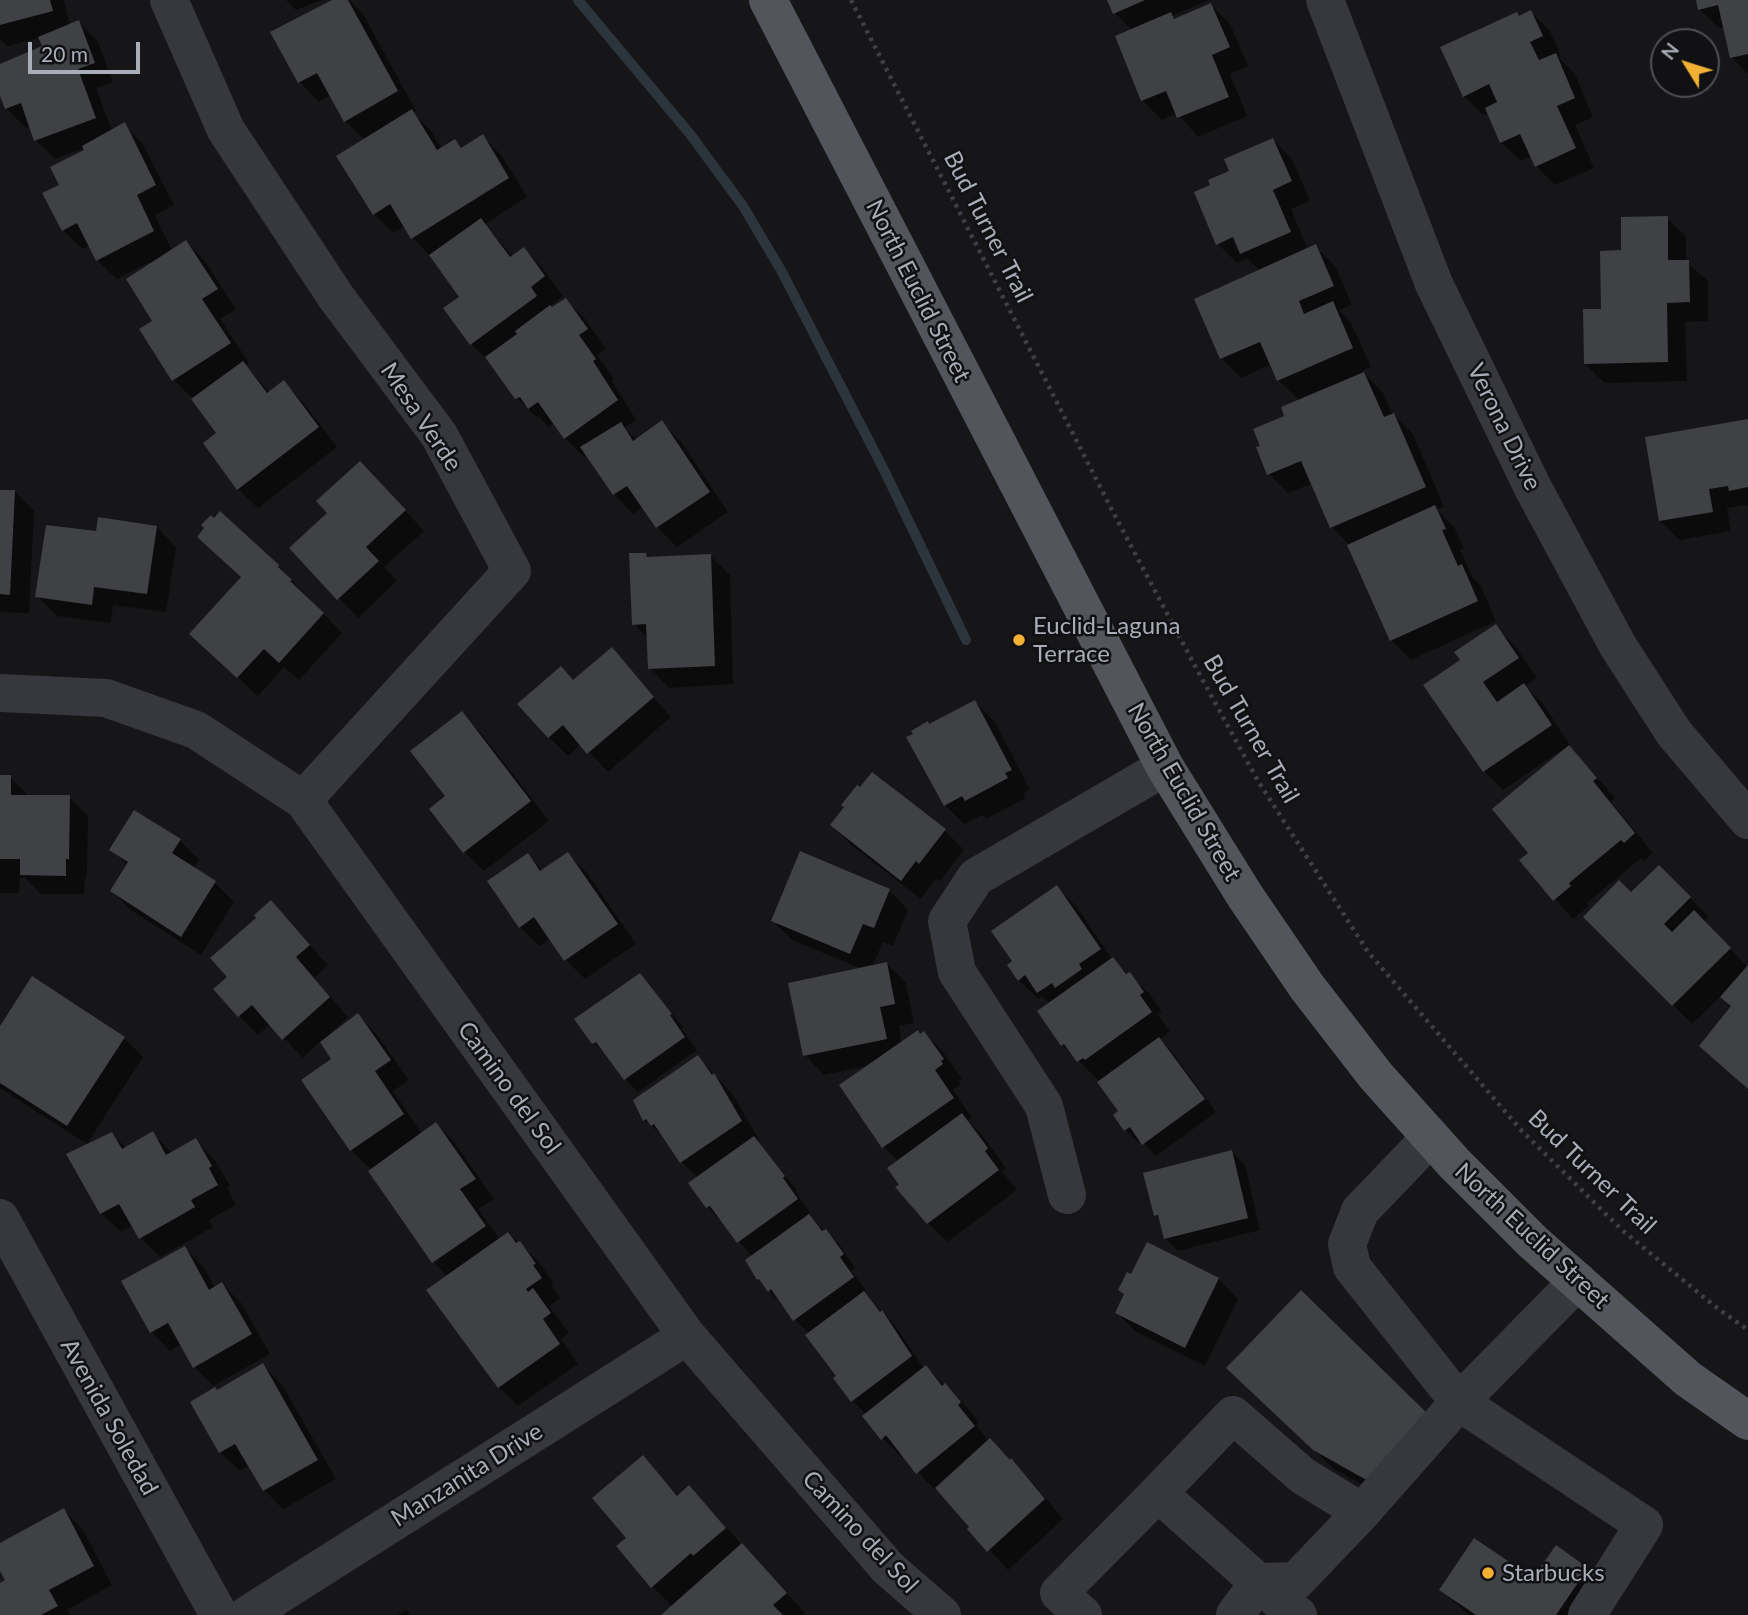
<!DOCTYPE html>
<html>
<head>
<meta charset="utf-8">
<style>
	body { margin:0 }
	#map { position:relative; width:1748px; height:1615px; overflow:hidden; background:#161618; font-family:Lato,sans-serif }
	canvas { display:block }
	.north { position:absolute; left:1650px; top:28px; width:70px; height:70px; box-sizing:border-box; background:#111113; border:2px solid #4d4f55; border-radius:50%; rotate:308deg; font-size:19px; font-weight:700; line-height:28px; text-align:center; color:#a8adb8 }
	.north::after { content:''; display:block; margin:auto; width:24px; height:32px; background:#f2b134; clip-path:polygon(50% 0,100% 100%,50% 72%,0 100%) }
	.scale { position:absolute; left:28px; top:42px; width:112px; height:32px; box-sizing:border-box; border:4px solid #a8adb8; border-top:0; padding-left:9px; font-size:21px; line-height:24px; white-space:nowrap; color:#a8adb8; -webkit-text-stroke:5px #111113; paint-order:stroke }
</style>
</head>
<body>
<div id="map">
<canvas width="1748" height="1615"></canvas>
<div class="north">N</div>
<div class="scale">20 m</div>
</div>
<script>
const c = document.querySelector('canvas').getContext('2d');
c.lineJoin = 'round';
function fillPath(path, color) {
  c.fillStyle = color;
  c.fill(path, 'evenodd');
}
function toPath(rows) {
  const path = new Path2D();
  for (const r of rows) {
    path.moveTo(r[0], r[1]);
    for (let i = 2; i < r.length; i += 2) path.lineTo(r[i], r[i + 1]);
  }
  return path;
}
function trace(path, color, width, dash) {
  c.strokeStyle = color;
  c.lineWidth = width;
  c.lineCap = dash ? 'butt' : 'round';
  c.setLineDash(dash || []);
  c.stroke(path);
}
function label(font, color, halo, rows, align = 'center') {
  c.font = font + ' Lato,sans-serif';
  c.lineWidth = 5;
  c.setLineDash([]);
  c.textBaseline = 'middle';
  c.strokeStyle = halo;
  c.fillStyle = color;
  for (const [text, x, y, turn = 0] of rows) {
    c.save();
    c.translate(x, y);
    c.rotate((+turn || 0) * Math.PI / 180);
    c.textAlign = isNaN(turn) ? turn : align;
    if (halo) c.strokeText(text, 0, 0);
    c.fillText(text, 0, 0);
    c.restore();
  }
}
const shadow = toPath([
	[0,0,64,0,70,26,79,22,98,42,113,82,96,88,112,131,124,125,143,144,174,205,155,215,172,251,186,242,205,261,236,309,220,319,249,363,245,365,270,393,284,383,303,402,337,447,258,508,238,489,218,433,193,399,174,380,154,321,150,262,117,279,97,260,90,245,82,249,63,230,61,185,88,149,87,147,55,159,36,140,31,126,26,128,6,108,0,91,0,66,44,48,40,38,8,46,0,39],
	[286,0,322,0,296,10],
	[335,0,349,0,363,14,416,111,413,113,431,131,442,149,455,141,463,149,483,137,502,156,527,197,485,224,513,257,524,249,543,269,563,296,549,307,552,309,566,300,585,319,606,349,597,355,614,379,611,380,636,420,624,428,637,440,662,423,681,442,728,512,677,547,657,527,644,507,633,514,614,494,588,455,584,457,565,438,554,422,549,427,538,416,536,417,517,398,491,363,471,344,462,297,431,257,412,237,405,226,393,233,374,214,365,140,345,121,331,95,319,102,300,82,273,33],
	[1109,0,1209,0,1172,16,1177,20,1211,5,1230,24,1248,66,1230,74,1247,116,1198,137,1177,113,1162,120,1143,101,1118,36,1132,30,1115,13],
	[1698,0,1748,0,1748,74,1731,57,1725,27,1719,28,1699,9],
	[1531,12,1550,31,1561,56,1558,57,1575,74,1593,117,1575,125,1594,168,1555,185,1536,166,1532,156,1521,161,1501,142,1489,113,1483,115,1464,96,1520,17],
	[1273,140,1292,159,1310,201,1291,209,1308,250,1316,247,1335,266,1352,305,1339,310,1351,323,1371,367,1362,371,1383,393,1393,415,1413,434,1444,507,1437,510,1454,527,1464,548,1460,550,1473,578,1481,586,1496,621,1411,660,1391,640,1349,545,1332,527,1313,483,1288,493,1269,474,1262,447,1300,401,1278,380,1272,364,1241,378,1221,358,1260,271,1247,258,1237,263,1218,244,1212,186],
	[1667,218,1686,237,1686,262,1708,281,1708,321,1685,322,1687,381,1605,383,1585,364,1623,252],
	[1748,421,1748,507,1746,505,1727,508,1731,531,1680,540,1660,521],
	[379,482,424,531,384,567,397,581,358,618,292,548],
	[0,492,15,492,34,511,29,613,0,612],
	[157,527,176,547,166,612,113,605,111,623,57,616,37,596,97,533],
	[646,555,650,559,710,556,730,575,733,684,669,688,650,668,648,639,634,624],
	[278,566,342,633,299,680,284,667,258,696,211,653],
	[1495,626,1515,646,1537,678,1525,686,1543,704,1570,745,1568,746,1615,798,1611,802,1653,853,1644,861,1641,858,1587,903,1589,906,1573,919,1522,861,1530,853,1562,753,1560,751,1503,790,1484,771,1463,660],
	[612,650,671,717,608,772,581,744,568,756,549,737,574,682],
	[975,702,994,721,1030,789,1023,793,1026,798,986,819,982,815,964,824,945,805,930,726],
	[461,714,481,733,549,821,484,871,465,852,432,809,448,797],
	[0,777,10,777,30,797,69,797,88,816,87,877,85,878,84,894,41,894,25,878,20,878,19,893,0,893],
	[832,825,945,831,964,850,939,882,936,879,921,899,851,845],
	[180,840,199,860,193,869,215,883,234,902,201,955,131,910,112,891,128,866,112,849],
	[568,854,587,873,636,944,585,979,566,960,551,938,539,946,520,927,527,855,543,871],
	[1659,867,1709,917,1704,922,1748,967,1748,1089,1701,1046,1732,1007,1721,996,1692,1024,1585,917,1631,894],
	[1057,887,1076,906,1112,959,1149,993,1162,1012,1158,1014,1170,1032,1160,1039,1172,1052,1216,1112,1156,1156,1141,1140,1138,1142,1125,1130,1121,1112,1100,1082,1063,1045,1050,1004,1042,996,1038,999,1019,980,1014,962],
	[889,890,908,910,893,946,883,942,872,967,887,964,906,983,914,1023,899,1026,902,1043,924,1033,943,1052,962,1079,959,1081,961,1084,953,1090,972,1118,968,1121,981,1134,1006,1168,1002,1171,1017,1190,947,1242,928,1223,901,1186,899,1162,884,1147,871,1065,824,1075,805,1055,862,969,792,940,773,921],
	[271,903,328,965,314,978,348,1017,331,1032,332,1035,358,1015,377,1035,409,1080,393,1091,422,1134,436,1124,455,1143,494,1199,478,1209,500,1240,508,1234,519,1243,539,1262,554,1284,551,1285,560,1298,549,1306,569,1333,561,1339,578,1364,518,1406,499,1387,448,1277,434,1262,372,1170,351,1150,304,1081,334,1059,321,1041,303,1058,271,1024,258,1035,239,1016,230,977,258,918],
	[640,975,683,1027,681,1028,697,1050,638,1092,625,1079,608,1055,594,1043,577,1020],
	[0,1029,124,1038,143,1057,87,1144,0,1088],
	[698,1057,733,1095,760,1141,757,1143,797,1190,795,1191,810,1213,807,1215,839,1244,855,1268,851,1271,866,1290,863,1292,895,1325,924,1369,926,1367,964,1404,979,1422,976,1425,989,1441,1030,1480,1063,1519,1008,1570,969,1529,972,1527,939,1490,937,1492,918,1472,904,1455,902,1458,883,1438,867,1415,853,1401,809,1334,758,1279,753,1257,739,1242,722,1219,720,1220,707,1207,698,1178,682,1162,665,1138,645,1120],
	[112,1134,126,1148,153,1134,173,1154,196,1141,215,1160,230,1186,227,1188,236,1205,209,1220,213,1227,160,1257,140,1238,133,1225,121,1232,101,1213],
	[1232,1152,1245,1165,1260,1230,1178,1251,1165,1238,1161,1220,1156,1215],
	[1148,1245,1218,1279,1238,1299,1205,1366,1136,1332,1117,1313,1125,1296,1120,1290,1132,1276],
	[184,1248,204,1267,215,1288,222,1284,241,1303,270,1354,213,1386,194,1366,182,1344,170,1351,151,1331],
	[1301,1292,1390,1500,1334,1469,1247,1387],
	[263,1365,282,1385,336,1479,283,1509,264,1490,250,1465,240,1471,220,1452,217,1392],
	[643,1458,679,1497,689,1487,805,1613,802,1615,664,1615,673,1607,652,1586,629,1538],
	[64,1510,83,1530,112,1585,67,1610,70,1615,0,1615,0,1585,7,1581,0,1567,0,1545],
	[1587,1569,1607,1588,1588,1615,1469,1615,1441,1590,1534,1581],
	[406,1610,411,1615,398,1615]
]);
const stream = toPath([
	[578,0,690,134,743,206,782,272,884,470,966,640]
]);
const building = toPath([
	[0,0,50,0,53,11,0,25],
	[332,0,348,0,398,91,344,122,317,73,298,83,270,32],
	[1107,0,1145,0,1113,14],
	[1696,0,1748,0,1748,54,1730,58,1718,5,1698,10],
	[1211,3,1230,47,1212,55,1229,97,1177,118,1166,91,1141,101,1115,36,1171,12,1174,19],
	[1531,10,1543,36,1530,42,1539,60,1556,53,1575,98,1557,106,1576,148,1535,167,1520,134,1500,143,1485,108,1497,102,1489,84,1463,97,1440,47,1517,12,1519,16],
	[79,20,95,63,78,69,96,118,34,141,21,103,5,109,0,96,0,64,42,46,38,37],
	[412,109,437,150,455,139,461,148,483,134,509,178,411,239,390,204,373,215,336,156],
	[125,122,156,185,137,195,154,231,96,261,77,223,62,231,42,193,59,185,50,167,84,150,82,146],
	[1273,138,1292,181,1273,190,1291,232,1240,254,1233,237,1216,245,1194,192,1210,185,1208,180,1229,171,1224,159],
	[1668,216,1668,260,1689,260,1690,302,1667,303,1668,362,1584,364,1583,309,1601,309,1600,251,1621,250,1621,217],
	[481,218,510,257,524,247,545,276,531,287,537,296,470,345,443,308,459,297,429,255],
	[186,240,218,289,202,299,231,343,172,381,139,329,152,321,126,279],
	[1316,244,1334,286,1299,301,1304,314,1333,301,1353,348,1277,381,1260,342,1220,359,1194,299],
	[566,298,588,329,579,335,596,359,593,361,618,400,564,439,538,402,528,409,520,397,515,399,485,357,517,334,515,331,550,305,552,307],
	[243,361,267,393,284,380,319,427,237,490,203,443,216,433,191,399],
	[1364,372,1384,417,1394,413,1426,487,1330,528,1301,461,1267,475,1256,447,1260,446,1253,429,1284,416,1281,407],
	[1748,419,1748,487,1729,491,1728,486,1709,489,1713,512,1659,521,1645,437],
	[662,420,710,492,656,528,627,486,613,495,580,447,621,422,633,441],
	[360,461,406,510,366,547,379,561,337,600,289,548,327,513,316,501],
	[0,490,15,490,10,595,0,594],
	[1435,505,1446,529,1442,530,1458,566,1462,564,1478,601,1390,641,1347,545],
	[220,511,279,565,278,567,292,580,290,581,324,613,279,663,264,649,237,678,189,634,241,577,197,537,204,528,201,525,211,515,214,518],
	[98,517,157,526,147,594,94,587,92,605,35,597,46,525,96,531],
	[629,553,646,553,647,557,711,554,715,666,648,669,646,624,632,625],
	[1496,624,1519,658,1483,682,1497,702,1524,683,1552,725,1483,772,1423,685,1460,660,1454,652],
	[612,647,654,697,587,754,563,725,548,738,517,704,561,666,573,680],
	[975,700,1012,770,1005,773,1008,778,965,801,962,796,944,806,906,737,913,734,911,731,928,721,929,724],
	[462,711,531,801,463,853,429,809,445,796,410,751],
	[1569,745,1597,778,1593,781,1635,833,1624,843,1621,840,1569,883,1571,886,1553,901,1519,860,1528,853,1492,809],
	[872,772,946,829,919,864,916,861,901,881,830,825,844,807,841,805,857,785,860,787],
	[0,775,11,775,11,795,70,795,69,859,66,859,66,876,20,875,20,859,0,859],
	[134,810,181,839,172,853,216,881,181,937,110,891,128,862,109,850],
	[800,851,890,889,874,928,863,924,850,954,771,921],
	[568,852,618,924,564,961,534,917,519,928,487,881,528,853,540,871],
	[1659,865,1691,897,1664,924,1672,932,1694,910,1731,948,1672,1006,1583,917,1619,880,1631,892],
	[1057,885,1101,949,1079,964,1082,969,1055,988,1052,983,1037,993,1025,975,1018,981,1007,965,1012,961,991,931],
	[271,900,310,945,296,957,330,997,282,1040,252,1005,238,1017,213,989,227,977,210,958,256,918,254,915],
	[1113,957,1126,974,1130,972,1144,992,1140,995,1152,1012,1085,1060,1083,1058,1077,1062,1064,1044,1061,1046,1037,1011],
	[887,962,895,1004,880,1007,887,1039,803,1056,788,983],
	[1748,965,1748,1089,1699,1046,1731,1006,1720,997],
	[640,973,672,1014,670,1015,685,1037,624,1080,596,1042,592,1044,574,1019],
	[32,976,125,1037,67,1126,0,1083,0,1026],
	[358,1013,391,1060,375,1071,404,1114,350,1151,301,1080,331,1059,320,1042],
	[918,1030,920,1034,924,1031,944,1059,941,1061,943,1064,935,1070,954,1098,882,1148,839,1085],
	[1159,1037,1205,1099,1142,1145,1130,1127,1124,1131,1113,1115,1118,1111,1097,1082],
	[698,1055,712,1075,714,1073,742,1121,680,1163,654,1124,651,1126,646,1119,643,1121,633,1100],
	[962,1113,988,1148,985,1151,999,1170,927,1224,895,1187,899,1185,887,1168],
	[436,1122,476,1179,460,1189,486,1226,432,1263,368,1171],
	[153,1131,166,1155,196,1138,212,1166,209,1168,218,1185,191,1200,195,1207,139,1239,119,1204,100,1214,66,1154,112,1132,122,1149],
	[754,1136,785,1176,783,1178,798,1199,737,1243,710,1206,706,1208,688,1183],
	[1232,1150,1248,1218,1164,1239,1158,1215,1154,1216,1143,1173],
	[809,1214,822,1231,826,1229,844,1254,840,1257,854,1277,793,1321,771,1289,768,1292,759,1279,757,1280,745,1260],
	[508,1232,516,1243,520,1241,536,1264,533,1265,542,1278,526,1289,528,1292,533,1288,551,1313,543,1319,560,1344,498,1388,426,1290],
	[1147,1242,1219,1278,1185,1348,1115,1313,1124,1294,1118,1290,1127,1272,1131,1274],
	[185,1246,209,1290,222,1282,252,1334,193,1368,168,1323,150,1333,121,1281],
	[1301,1290,1431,1417,1370,1482,1313,1450,1226,1368],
	[864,1291,880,1312,882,1310,912,1356,851,1402,833,1378,836,1376,805,1335],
	[263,1363,318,1460,263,1491,235,1444,219,1453,190,1402,215,1387,217,1390],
	[926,1365,942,1386,945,1383,961,1402,958,1405,975,1426,916,1474,886,1435,881,1440,862,1416],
	[990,1438,1010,1460,1011,1458,1045,1499,987,1552,967,1529,969,1527,935,1488],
	[643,1455,677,1496,689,1485,726,1528,693,1556,691,1553,651,1588,616,1546,626,1538,592,1498],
	[64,1508,94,1566,49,1590,58,1606,41,1615,0,1615,0,1583,5,1580,0,1571,0,1543],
	[1474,1538,1533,1578,1556,1545,1588,1568,1556,1615,1476,1615,1439,1590],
	[742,1543,787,1593,773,1605,783,1615,661,1615]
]);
const path = toPath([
	[851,0,1114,514,1195,666,1258,781,1368,952,1521,1130,1622,1230,1717,1308,1748,1330]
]);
const minor = toPath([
	[169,0,226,130,336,297,439,435,512,571,303,800],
	[1325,0,1434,284,1533,488,1618,646,1674,733,1748,820],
	[0,693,106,698,196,730,303,800,687,1336,888,1568,942,1615],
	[1431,1137,1360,1211,1347,1244,1352,1267,1459,1402,1644,1525,1587,1615],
	[1067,1195,1044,1106,957,972,947,921,976,877,1165,767],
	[0,1218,219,1615],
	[247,1615,687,1336],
	[1083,1615,1059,1593,1158,1493],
	[1235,1615,1259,1582,1296,1581,1362,1512],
	[1298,1615,1286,1607,1158,1493,1233,1415,1303,1476,1362,1512,1459,1402,1578,1281]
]);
const major = toPath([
	[768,0,1165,767,1245,896,1307,987,1376,1076,1454,1163,1533,1242,1688,1379,1748,1421]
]);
const markers = [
	[1019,640,7,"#f2b134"],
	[1488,1573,7,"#f2b134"]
];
const streetNames = [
	["Bud Turner Trail",988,227,63],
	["North Euclid Street",918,291,63],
	["Mesa Verde",421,417,56],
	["Verona Drive",1504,427,64],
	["Bud Turner Trail",1251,729,60],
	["North Euclid Street",1184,792,60],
	["Camino del Sol",509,1088,54],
	["Bud Turner Trail",1592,1172,44],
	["North Euclid Street",1532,1236,43],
	["Avenida Soledad",109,1417,61],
	["Manzanita Drive",467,1475,-32],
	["Camino del Sol",860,1532,47]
];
const poiNames = [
	["Euclid-Laguna",1033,626],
	["Terrace",1033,654],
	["Starbucks",1502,1573]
];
fillPath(shadow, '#0007');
trace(stream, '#2c353c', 10);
fillPath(building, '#404145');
trace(path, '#3d3f44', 4.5, [3.5, 5]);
trace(minor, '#37383d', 38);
trace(major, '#53555c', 38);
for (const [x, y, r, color] of markers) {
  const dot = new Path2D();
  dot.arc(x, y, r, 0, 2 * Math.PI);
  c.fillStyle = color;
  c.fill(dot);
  trace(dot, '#111113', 2.5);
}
label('24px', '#a8adb8', '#111113', streetNames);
label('24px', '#a8adb8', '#111113', poiNames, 'left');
</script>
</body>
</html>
